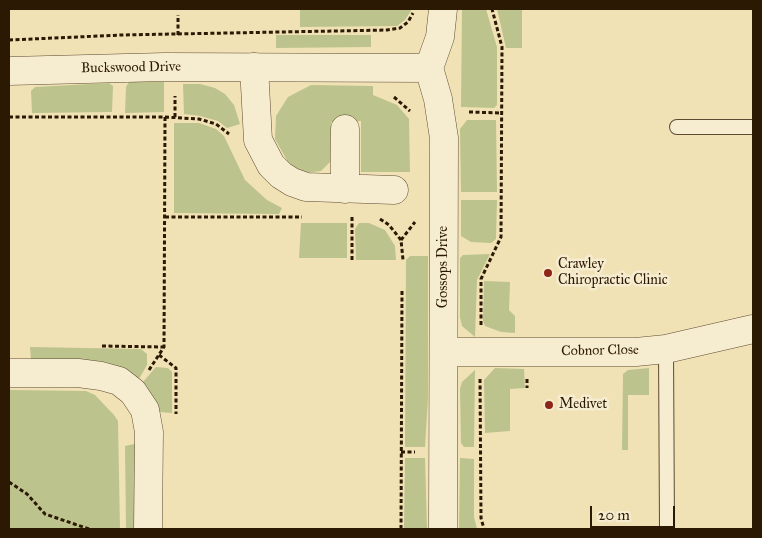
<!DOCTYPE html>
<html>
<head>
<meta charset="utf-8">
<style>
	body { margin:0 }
	#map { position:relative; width:762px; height:538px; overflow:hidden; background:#f1e2b6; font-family:"IM FELL Great Primer",serif }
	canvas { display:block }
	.frame { position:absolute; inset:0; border:10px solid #2c1903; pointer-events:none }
	.scale { position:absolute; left:590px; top:506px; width:85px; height:22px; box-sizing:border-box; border:2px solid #2c1903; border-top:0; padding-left:6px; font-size:15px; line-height:18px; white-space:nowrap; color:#2c1903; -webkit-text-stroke:4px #f6ecd0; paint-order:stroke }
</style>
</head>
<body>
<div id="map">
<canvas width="762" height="538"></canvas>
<div class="frame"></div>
<div class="scale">20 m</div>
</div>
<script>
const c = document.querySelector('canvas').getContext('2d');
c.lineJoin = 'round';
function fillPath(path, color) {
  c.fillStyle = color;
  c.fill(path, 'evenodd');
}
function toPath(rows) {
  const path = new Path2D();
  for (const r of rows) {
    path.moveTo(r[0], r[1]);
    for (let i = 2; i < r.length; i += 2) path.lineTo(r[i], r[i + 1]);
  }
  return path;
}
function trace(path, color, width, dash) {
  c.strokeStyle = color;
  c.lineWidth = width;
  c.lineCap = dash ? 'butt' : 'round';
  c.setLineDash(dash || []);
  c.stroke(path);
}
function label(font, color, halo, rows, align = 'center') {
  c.font = font + ' "IM FELL Great Primer",serif';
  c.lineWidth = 5;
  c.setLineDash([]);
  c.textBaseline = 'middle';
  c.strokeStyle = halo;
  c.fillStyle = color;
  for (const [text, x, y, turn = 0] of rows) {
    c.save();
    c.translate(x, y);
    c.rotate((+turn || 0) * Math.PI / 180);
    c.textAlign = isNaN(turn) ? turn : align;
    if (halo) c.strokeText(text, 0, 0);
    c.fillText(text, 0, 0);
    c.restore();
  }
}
const green = toPath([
	[300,9,412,9,405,20,397,26,300,27],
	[462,9,486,9,497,47,497,105,494,108,461,107],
	[497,9,522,9,522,48,506,48],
	[276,35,371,35,371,47,276,48],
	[129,82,164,82,164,112,125,113,126,87],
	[109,83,113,86,112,112,32,113,31,91,35,87],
	[183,84,200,84,215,88,225,94,234,105,240,124,227,128,218,121,200,116,184,114],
	[311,85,373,86,373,95,397,105,409,119,410,172,361,172,361,121,331,122,330,162,321,171,304,173,288,162,275,139,276,116,288,97],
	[467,120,496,120,497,192,461,192,460,129],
	[174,123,199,123,216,129,224,136,245,180,267,200,282,208,279,214,174,213],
	[461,200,497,200,496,239,491,243,471,242,461,236],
	[301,223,347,223,347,258,299,258],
	[359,223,369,223,385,230,395,246,396,260,356,260,355,229],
	[490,254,477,280,475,337,462,326,460,317,460,258,463,255],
	[410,256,428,256,428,398,425,447,405,447,406,260],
	[484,281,510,282,509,310,515,316,515,333,501,332,485,326,483,320],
	[30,347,141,349,147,354,147,365,139,379,126,369,105,362,31,360],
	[156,367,168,368,172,372,172,413,159,412,143,382],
	[495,368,524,369,525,388,510,389,510,431,485,433,484,380],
	[649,368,649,395,628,395,628,450,622,450,623,374,628,370],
	[475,370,474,447,464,447,461,443,460,389,462,382],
	[9,390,86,391,95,395,114,415,118,421,120,529,9,529],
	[139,443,139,529,126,529,125,446],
	[405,458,425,458,427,529,404,529],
	[460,458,474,459,474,517,477,529,459,529]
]);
const path = toPath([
	[178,35,178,15],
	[9,40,122,35,387,30,400,28,408,22,413,13],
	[394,97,410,111],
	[469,112,502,113],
	[9,117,165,117,199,119,216,124,229,134],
	[175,117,175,96],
	[165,217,302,217],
	[352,217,352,260],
	[380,219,389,225,401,240,403,260],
	[401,240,415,222],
	[481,325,481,279,501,237,502,47,492,9],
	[102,346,164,347],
	[159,355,176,368,176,414],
	[149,370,164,347,165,117],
	[480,379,481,518,484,529],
	[527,379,527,388],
	[401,452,415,452],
	[9,482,27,494,45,514,89,529],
	[401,529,402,289]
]);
const service = toPath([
	[677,127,753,127],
	[666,349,667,529]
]);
const minor = toPath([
	[254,67,258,140,271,165,281,175,292,182,306,187,394,190],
	[345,129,345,189],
	[444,352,636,352,666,349,753,329],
	[9,373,78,373,101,376,119,381,133,392,145,410,149,432,148,529]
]);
const tertiary = toPath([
	[9,71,165,67,429,68],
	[443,529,444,138,438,99,429,68,440,37,443,9]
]);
const markers = [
	[548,273,5,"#8f2418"],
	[549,405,5,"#8f2418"]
];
const streetNames = [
	["Buckswood Drive",131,68,-1],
	["Gossops Drive",444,267,-90],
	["Cobnor Close",600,351,-1]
];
const poiNames = [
	["Crawley",558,265],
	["Chiropractic Clinic",558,281],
	["Medivet",559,405]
];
fillPath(green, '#bcc38d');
trace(service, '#5d4b30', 16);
trace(minor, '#5d4b30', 29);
trace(tertiary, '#5d4b30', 29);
trace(path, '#2c1903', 3, [4, 2.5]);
trace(service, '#f6ecd0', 14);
trace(minor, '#f6ecd0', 28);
trace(tertiary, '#f6ecd0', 28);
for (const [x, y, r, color] of markers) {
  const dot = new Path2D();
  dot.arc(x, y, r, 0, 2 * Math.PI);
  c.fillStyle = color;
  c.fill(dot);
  trace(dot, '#f6ecd0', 2);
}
label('14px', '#2c1903', '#f6ecd0', streetNames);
label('14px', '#2c1903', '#f6ecd0', poiNames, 'left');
</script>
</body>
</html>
